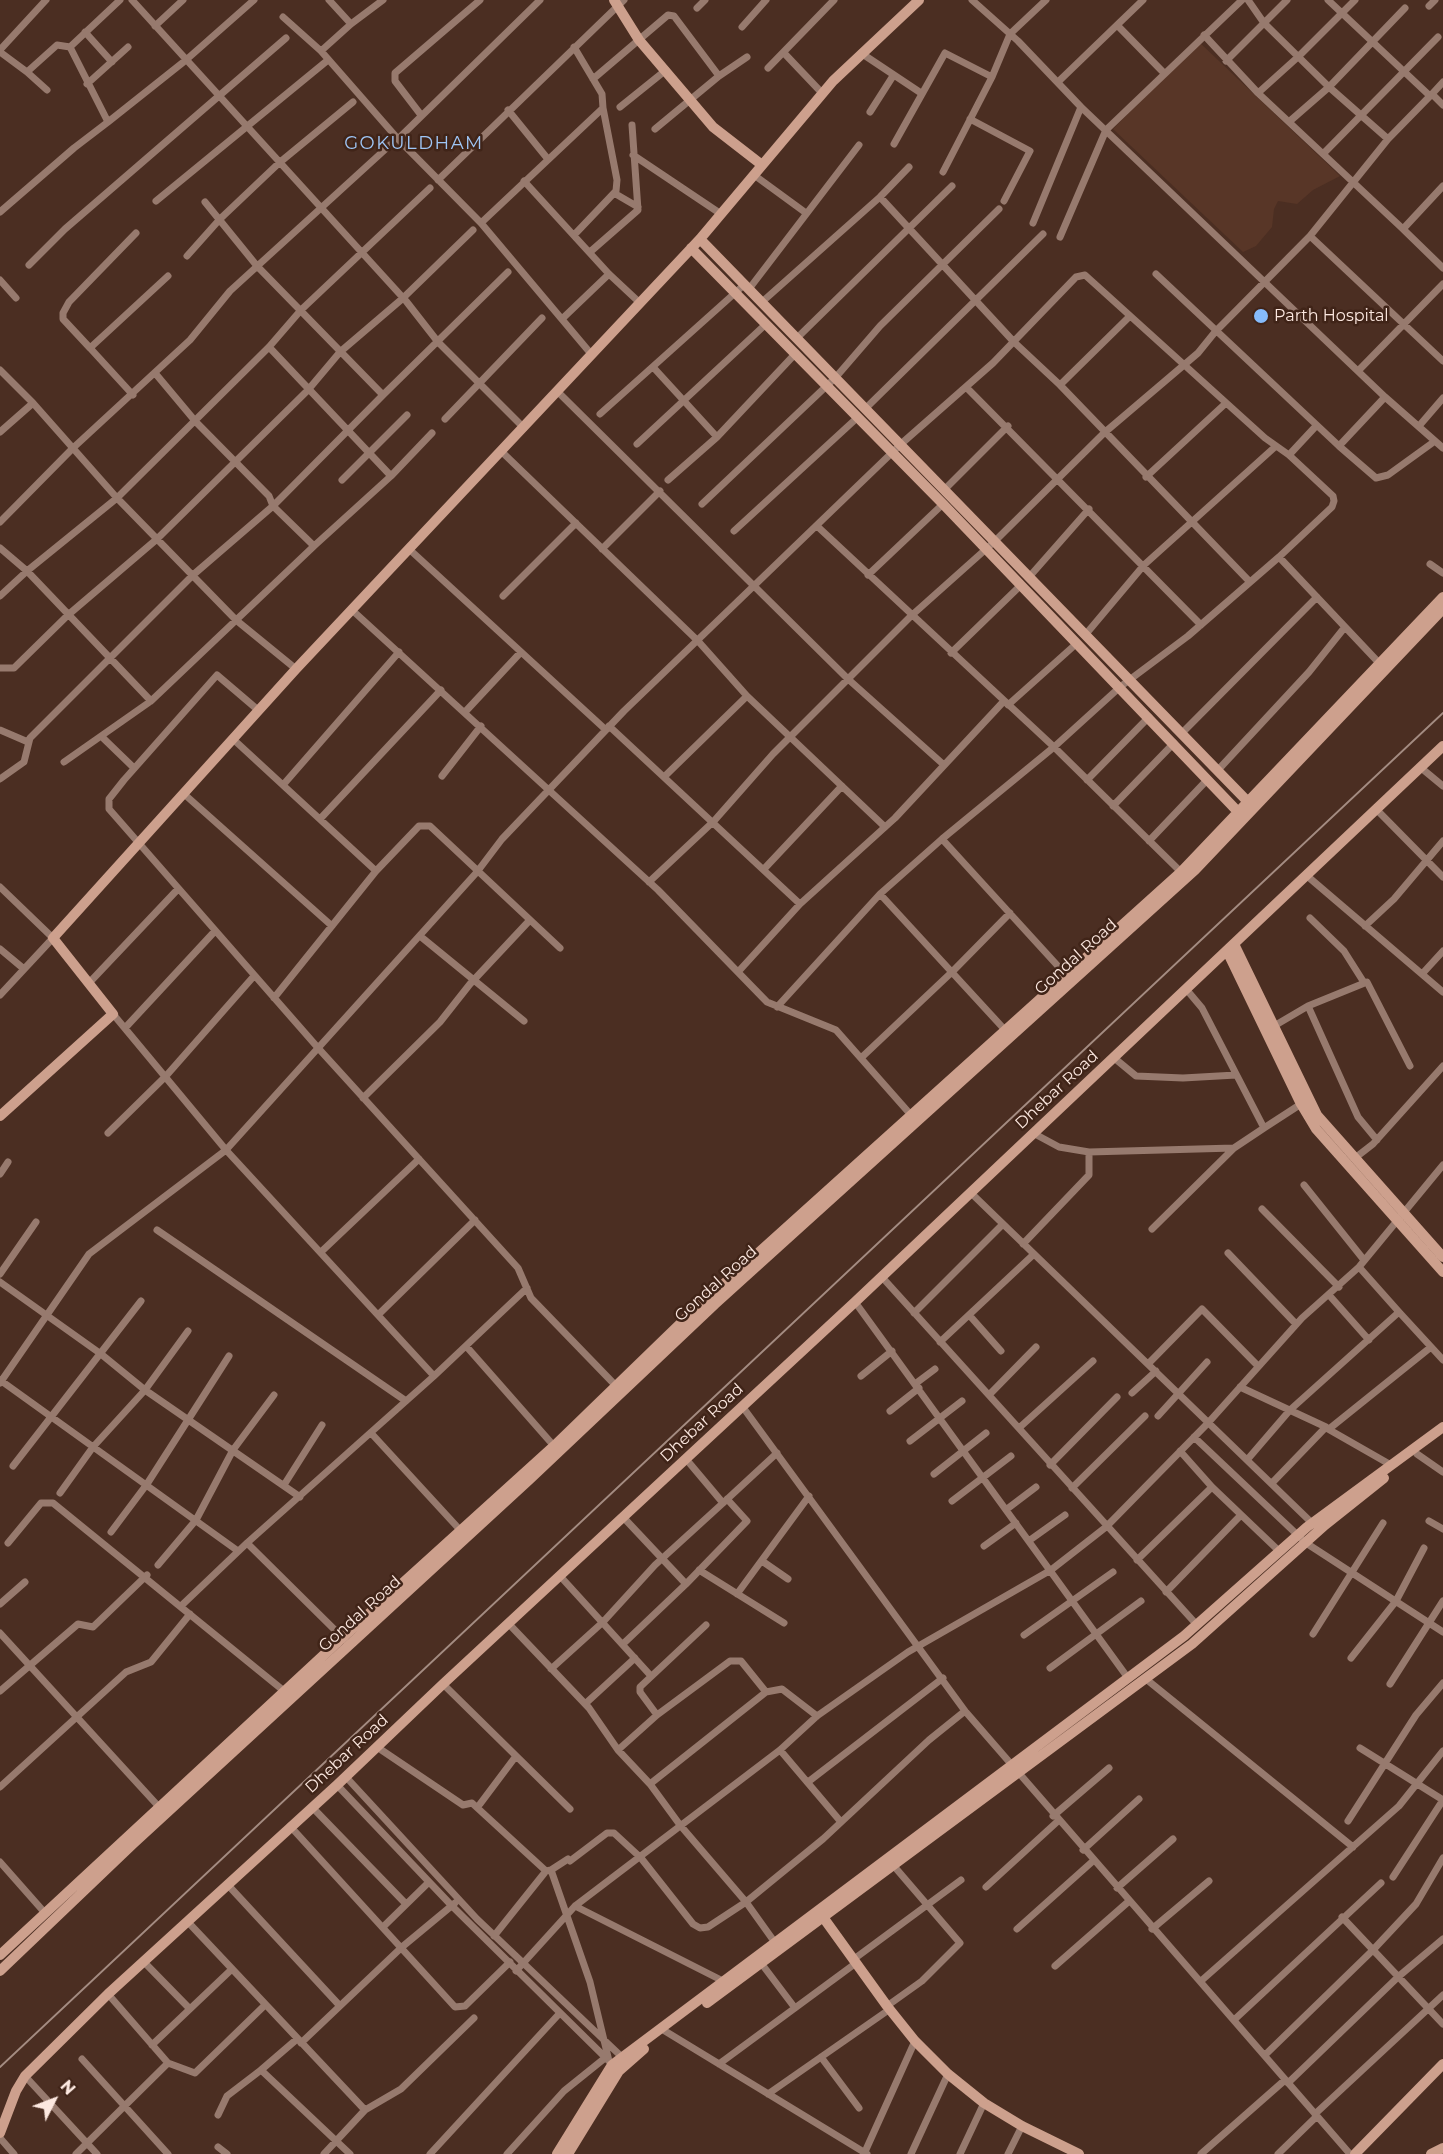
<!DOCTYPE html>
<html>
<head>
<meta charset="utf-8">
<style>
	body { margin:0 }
	#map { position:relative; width:1443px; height:2154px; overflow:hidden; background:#4b2e22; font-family:Montserrat,sans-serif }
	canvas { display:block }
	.north { position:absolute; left:24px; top:2070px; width:60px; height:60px; -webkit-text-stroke:4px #402418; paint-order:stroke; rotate:48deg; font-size:16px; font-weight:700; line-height:24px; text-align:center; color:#fce8e0 }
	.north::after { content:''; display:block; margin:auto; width:21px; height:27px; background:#fce8e0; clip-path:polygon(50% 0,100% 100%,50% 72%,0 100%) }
</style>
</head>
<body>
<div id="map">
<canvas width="1443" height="2154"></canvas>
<div class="north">N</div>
</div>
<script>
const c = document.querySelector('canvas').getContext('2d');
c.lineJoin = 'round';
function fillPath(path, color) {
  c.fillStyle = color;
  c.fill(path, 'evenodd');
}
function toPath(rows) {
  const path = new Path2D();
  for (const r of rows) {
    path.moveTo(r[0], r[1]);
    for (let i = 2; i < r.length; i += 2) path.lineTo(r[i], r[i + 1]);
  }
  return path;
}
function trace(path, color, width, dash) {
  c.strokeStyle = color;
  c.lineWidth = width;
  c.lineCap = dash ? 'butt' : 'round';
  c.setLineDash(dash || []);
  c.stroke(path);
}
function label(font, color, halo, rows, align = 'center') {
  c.font = font + ' Montserrat,sans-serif';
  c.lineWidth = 5;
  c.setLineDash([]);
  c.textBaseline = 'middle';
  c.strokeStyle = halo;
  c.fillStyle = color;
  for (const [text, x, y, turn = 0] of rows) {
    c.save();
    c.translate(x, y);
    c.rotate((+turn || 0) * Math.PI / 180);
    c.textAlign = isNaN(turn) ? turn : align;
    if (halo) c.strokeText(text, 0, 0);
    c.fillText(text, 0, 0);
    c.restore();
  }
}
const built = toPath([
	[1199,42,1340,176,1313,190,1297,204,1278,201,1274,209,1272,227,1256,246,1243,252,1113,129]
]);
const street = toPath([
	[132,0,406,301,438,342,524,428],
	[329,0,351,24,383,0],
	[972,0,1018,41,1081,107,1385,397,1443,448],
	[1248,0,1264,23,1329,87,1388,139],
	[1328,0,1430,96],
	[1429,6,1435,0],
	[697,8,705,0],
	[283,17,321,51,398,139,481,223,592,355],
	[1117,25,1163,72],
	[155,26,183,0],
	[742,27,766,0],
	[85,32,112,62],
	[1204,35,1258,93,1403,229],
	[0,50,46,0],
	[321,51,351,24],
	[0,52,27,72,57,45,70,47],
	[784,53,822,93],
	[861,53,921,93],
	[1226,61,1287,0],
	[768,68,834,0],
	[27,72,47,90],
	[719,76,747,57],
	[593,79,668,15,674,16,719,76,655,129],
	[1058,82,1143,0],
	[1443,82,1432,94,1443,105],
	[87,84,128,47],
	[1258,93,1299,56,1355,0],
	[620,107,666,70],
	[508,110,547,158],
	[870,112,893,76],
	[421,115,395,81,395,73,480,0],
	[970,119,1030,151,1004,201],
	[1290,121,1329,87,1405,8],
	[108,122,186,60,254,0],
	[398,139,540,0],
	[894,144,945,53,992,77],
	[1324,153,1438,37],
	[633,155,721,214],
	[943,172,992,77,1010,34,1046,0],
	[754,175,806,213],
	[438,180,624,0],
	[524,181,609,274,640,303],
	[1443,186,1403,229,1443,268],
	[614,193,638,207],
	[880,197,1014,342,1060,385,1250,582],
	[156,201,328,60],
	[205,202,257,266,383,395,508,272],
	[0,212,74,148,108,122,70,47,120,0],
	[481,223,603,108,602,94,574,47],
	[1033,223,1081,107],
	[575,234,616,191,617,180,603,108],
	[1310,236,1443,361],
	[1060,237,1106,130,1242,0],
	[590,252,638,210,632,125],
	[187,256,220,219,279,163,353,102],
	[29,265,65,229,286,38],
	[1156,274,1339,446,1385,397],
	[0,280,16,298],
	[749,289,859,145],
	[762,302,880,197,909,167],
	[562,319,609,274],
	[797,338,952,186],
	[269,347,391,476],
	[90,348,63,319,63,313,69,302,136,233],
	[653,367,717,437],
	[0,370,33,403,117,498,236,620,296,669],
	[1359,370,1443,284],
	[1060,385,1129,317],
	[966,387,1201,625],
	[558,392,848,679,944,765],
	[133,395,90,348,168,276],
	[866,408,1043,234],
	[600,414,745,284],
	[445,419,542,318],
	[1419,426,1443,398],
	[0,432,33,403],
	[637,444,766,324],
	[1339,446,1376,478,1388,475,1435,441],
	[502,452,698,641,747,696,885,827],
	[1289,455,1316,426],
	[1146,477,1226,403],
	[342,480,407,415],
	[668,480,717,437,796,353],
	[945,489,1008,426],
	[702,504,836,377,880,326,999,209],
	[0,522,73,448,190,340,230,291,390,145],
	[817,526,1054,747,1181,872],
	[734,531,858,417],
	[314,546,391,476,432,433],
	[0,548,27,571,151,701,314,546,273,506,269,496,196,422,155,373],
	[409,549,606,730],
	[602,549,660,491],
	[1279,557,1380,664],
	[1430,564,1443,573],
	[868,575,943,504],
	[1030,576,1089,509],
	[0,596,27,571,117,498,269,347,301,310,430,188],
	[503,596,576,523],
	[352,610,658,890,767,1002,836,1030,911,1115],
	[1086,634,1144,565,1276,446],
	[951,653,1020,586],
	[0,668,14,668,68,615,157,539,308,390,340,352,402,299,473,230],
	[1008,705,1076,644],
	[258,710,217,675,124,780,109,799,109,809,319,1049,518,1268,531,1298,619,1389],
	[465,712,521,652],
	[609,726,800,904,895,818,1004,701],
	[0,730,28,742],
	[1182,733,1317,597],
	[102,737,134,768],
	[233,739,376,871],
	[64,762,151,701],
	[1420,767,1443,786],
	[1218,770,1309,672,1345,627],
	[442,776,481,726],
	[665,776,747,696],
	[0,779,24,762,30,738,193,575,273,506,383,395],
	[1087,780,1149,717],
	[283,785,399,652],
	[183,793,332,926],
	[1113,806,1174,743],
	[1376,809,1443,877],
	[320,819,441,690],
	[942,839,1067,976],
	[1149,841,1208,779],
	[764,869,842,786],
	[1306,875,1443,992],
	[649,882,714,821,773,754,911,616,995,541,1104,433,1198,353,1215,332,1310,236,1388,139,1432,94],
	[0,887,53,938,0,995],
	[1310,918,1344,951,1363,981],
	[1365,926,1394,899,1443,841],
	[420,936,524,1021],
	[0,949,24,969],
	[738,972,800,904],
	[1422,974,1443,951],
	[89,983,178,889],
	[1186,989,1202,1008,1264,1128,1301,1104],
	[274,998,376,871,419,826,430,826,560,948],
	[1308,1006,1358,1117,1377,1140],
	[777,1007,880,894],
	[113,1014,226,1150,434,1376],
	[1274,1026,1308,1006,1367,982,1410,1066],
	[125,1028,215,931],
	[1113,1057,1136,1076,1183,1078,1236,1075],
	[861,1058,953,971,1010,913],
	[363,1098,440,1022,470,984,529,921],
	[108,1133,166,1076,254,976],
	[1089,1152,1234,1148],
	[1355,1158,1373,1144,1443,1066],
	[0,1174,8,1162],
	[1304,1185,1364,1260],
	[970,1192,1313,1524],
	[1262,1209,1339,1287],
	[1152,1229,1234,1148,1264,1128],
	[157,1230,406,1401],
	[1023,1244,1089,1175,1089,1152,1059,1147,1033,1133],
	[321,1252,419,1159],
	[1228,1253,1296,1324],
	[0,1274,36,1222],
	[881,1276,1197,1625],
	[0,1282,101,1354,145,1390,300,1497],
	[1329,1295,1369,1340],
	[855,1302,1128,1678],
	[1399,1312,1443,1360],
	[914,1313,1003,1224],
	[378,1315,475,1220],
	[970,1316,1001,1351],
	[940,1342,1034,1254],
	[466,1346,554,1446],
	[1148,1364,1202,1309,1258,1366],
	[861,1376,892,1351],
	[0,1380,238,1551],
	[0,1383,89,1254,226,1150,477,872,502,839,624,711,901,444,993,363,1076,277,1085,275,1265,438,1289,455,1333,496,1334,501,1332,507,1279,557,1188,636,1120,687,1054,747,942,839,880,894,1005,1030],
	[915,1384,935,1369],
	[1240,1387,1326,1427,1272,1483],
	[1132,1393,1156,1371],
	[989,1395,1036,1347],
	[742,1406,965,1711,1350,2154],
	[890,1411,919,1388],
	[1158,1416,1207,1362],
	[1019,1428,1093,1361],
	[1328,1429,1391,1465],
	[1329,1429,1431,1347],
	[371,1433,461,1531],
	[1194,1437,1306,1543,1443,1632],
	[910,1441,962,1401],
	[1180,1451,1212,1487,1279,1551],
	[1417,1454,1443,1472],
	[686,1459,723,1503,777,1453],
	[1247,1460,1290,1410,1399,1312,1359,1267],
	[1050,1465,1117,1397],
	[13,1466,141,1301],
	[934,1474,986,1433],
	[284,1485,322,1425],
	[1072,1488,1145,1416],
	[60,1493,93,1447,145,1390,188,1331],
	[952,1501,1011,1456],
	[1007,1509,1036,1487],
	[1429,1521,1443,1529],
	[111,1532,147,1484,229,1356],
	[1030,1540,1065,1515],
	[8,1543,41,1503,53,1503,284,1691],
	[984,1546,1016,1523],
	[1137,1560,1212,1487],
	[762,1561,788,1579],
	[158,1565,196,1520,233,1450,274,1395],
	[699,1570,784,1623],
	[560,1576,651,1676],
	[686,1584,747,1521,727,1499],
	[1166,1592,1240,1516],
	[737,1594,809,1496],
	[0,1604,25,1582],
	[181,1606,247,1543],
	[508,1623,589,1708,618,1750,650,1784,680,1825,746,1902,776,1944],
	[0,1633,160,1808],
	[1313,1634,1383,1523],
	[1024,1635,1113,1572],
	[345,1640,247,1543,434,1376,527,1288],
	[623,1644,686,1584,623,1517],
	[1351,1658,1396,1601,1424,1548],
	[1050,1668,1141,1601],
	[551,1669,603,1622,655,1565,723,1503],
	[1146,1679,1353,1847],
	[443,1684,570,1809],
	[1390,1684,1443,1601],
	[0,1691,78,1624,93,1627,147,1575],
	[585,1704,635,1658],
	[657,1715,640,1692,640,1687,706,1625],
	[377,1747,463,1805,472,1803,546,1871],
	[1360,1748,1443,1800],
	[618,1750,657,1715,730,1661,741,1661,766,1692],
	[780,1750,841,1822],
	[346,1777,477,1919,624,2059],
	[808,1782,943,1678],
	[650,1784,766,1692,782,1689,817,1716],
	[337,1785,452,1906,615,2067],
	[0,1787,126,1672,151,1662,190,1614],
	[480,1804,516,1756],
	[312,1807,406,1904],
	[1053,1816,1109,1768],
	[1348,1821,1416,1715,1443,1683],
	[290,1826,455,2007,465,2006,510,1962],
	[1083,1850,1139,1799],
	[570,1861,607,1833,614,1833,641,1858,693,1924,700,1928,708,1927,746,1902,823,1839,929,1740,965,1711],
	[0,1862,45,1913],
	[551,1870,568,1859],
	[1393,1877,1443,1800],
	[227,1884,340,2006],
	[986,1887,1058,1821],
	[1117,1888,1173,1839],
	[575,1906,723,1981],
	[1342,1917,1443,2024],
	[187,1921,365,2110],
	[383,1927,429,1882],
	[1017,1929,1093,1861],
	[1152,1929,1209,1881],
	[494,1936,546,1871,551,1870,590,1982,609,2061],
	[854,1959,961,1880],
	[143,1961,189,2008],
	[761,1963,795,2008],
	[1055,1966,1128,1902],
	[516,1971,575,1906,780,1750,817,1716,908,1652,1051,1570,1106,1527,1208,1423,1302,1318,1359,1267,1443,1165],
	[1201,1981,1399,1806,1443,1751],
	[108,1994,168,2063,195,2073,265,2005],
	[887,2006,922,1981,960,1943,893,1865],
	[1234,2020,1381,1883],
	[660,2028,867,2154],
	[297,2039,261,2070,350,2154],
	[301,2043,402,1947,455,1903],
	[152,2045,232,1969],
	[1265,2055,1372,1951,1416,1904,1443,1858],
	[821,2057,859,2108],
	[82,2059,168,2154],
	[719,2064,856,1963],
	[25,2076,97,2154],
	[1288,2083,1398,1977,1443,1939],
	[768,2094,890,2009],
	[1315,2114,1443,1995],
	[218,2115,227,2096,261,2070],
	[0,2138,14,2154],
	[218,2147,227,2154],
	[76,2154,168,2063],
	[324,2154,365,2110,401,2089,474,2018],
	[430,2154,559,2014],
	[507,2154,564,2091,605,2058],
	[864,2154,915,2041],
	[911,2154,948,2074],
	[960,2154,984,2103],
	[1008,2154,1022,2126],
	[1201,2154,1285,2080],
	[1278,2154,1317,2116]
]);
const secondary = toPath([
	[614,0,639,40,713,127,762,165],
	[700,239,1252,806],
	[691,248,943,504,1242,816],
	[1234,944,1317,1115,1443,1257],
	[1227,951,1301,1104,1316,1129,1443,1272],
	[0,1116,113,1014,53,938,296,669,700,239,833,81,919,0],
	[820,1913,887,2006,915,2041,948,2074,984,2103,1022,2126,1079,2154],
	[0,1955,342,1638,554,1446,686,1318,1181,872,1443,597],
	[0,1971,133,1844,530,1479,715,1304,1195,870,1443,609],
	[707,2003,1192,1644,1325,1525,1384,1478],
	[0,2133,16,2091,25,2076,108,1994,337,1785,443,1684,855,1302,1443,746],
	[557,2154,612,2065,1184,1636,1307,1527,1443,1427],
	[568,2154,619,2071,644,2049],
	[1355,2154,1443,2064],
	[1431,2154,1443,2148]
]);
const rail = toPath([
	[0,2067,1443,713]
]);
const markers = [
	[1261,316,8,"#86bbfb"]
];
const poiNames = [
	["Parth Hospital",1274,316]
];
const streetNames = [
	["Gondal Road",1076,957,-42],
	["Dhebar Road",1057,1090,-43],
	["Gondal Road",716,1284,-42],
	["Dhebar Road",702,1423,-43],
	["Gondal Road",360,1614,-42],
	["Dhebar Road",347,1754,-43]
];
const neighbourhoodNames = [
	["GOKULDHAM",414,144]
];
fillPath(built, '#583627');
trace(street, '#977a6e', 7);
trace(secondary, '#cda08d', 10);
trace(rail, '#a48c82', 2);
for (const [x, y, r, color] of markers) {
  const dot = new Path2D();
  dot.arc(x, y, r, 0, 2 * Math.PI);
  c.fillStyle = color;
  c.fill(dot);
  trace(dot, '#402418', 2);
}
label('16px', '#fce8e0', '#402418', poiNames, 'left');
label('16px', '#fce8e0', '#402418', streetNames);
c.letterSpacing = '1.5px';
label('18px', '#9fc6f6', '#402418', neighbourhoodNames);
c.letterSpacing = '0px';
</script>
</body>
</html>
